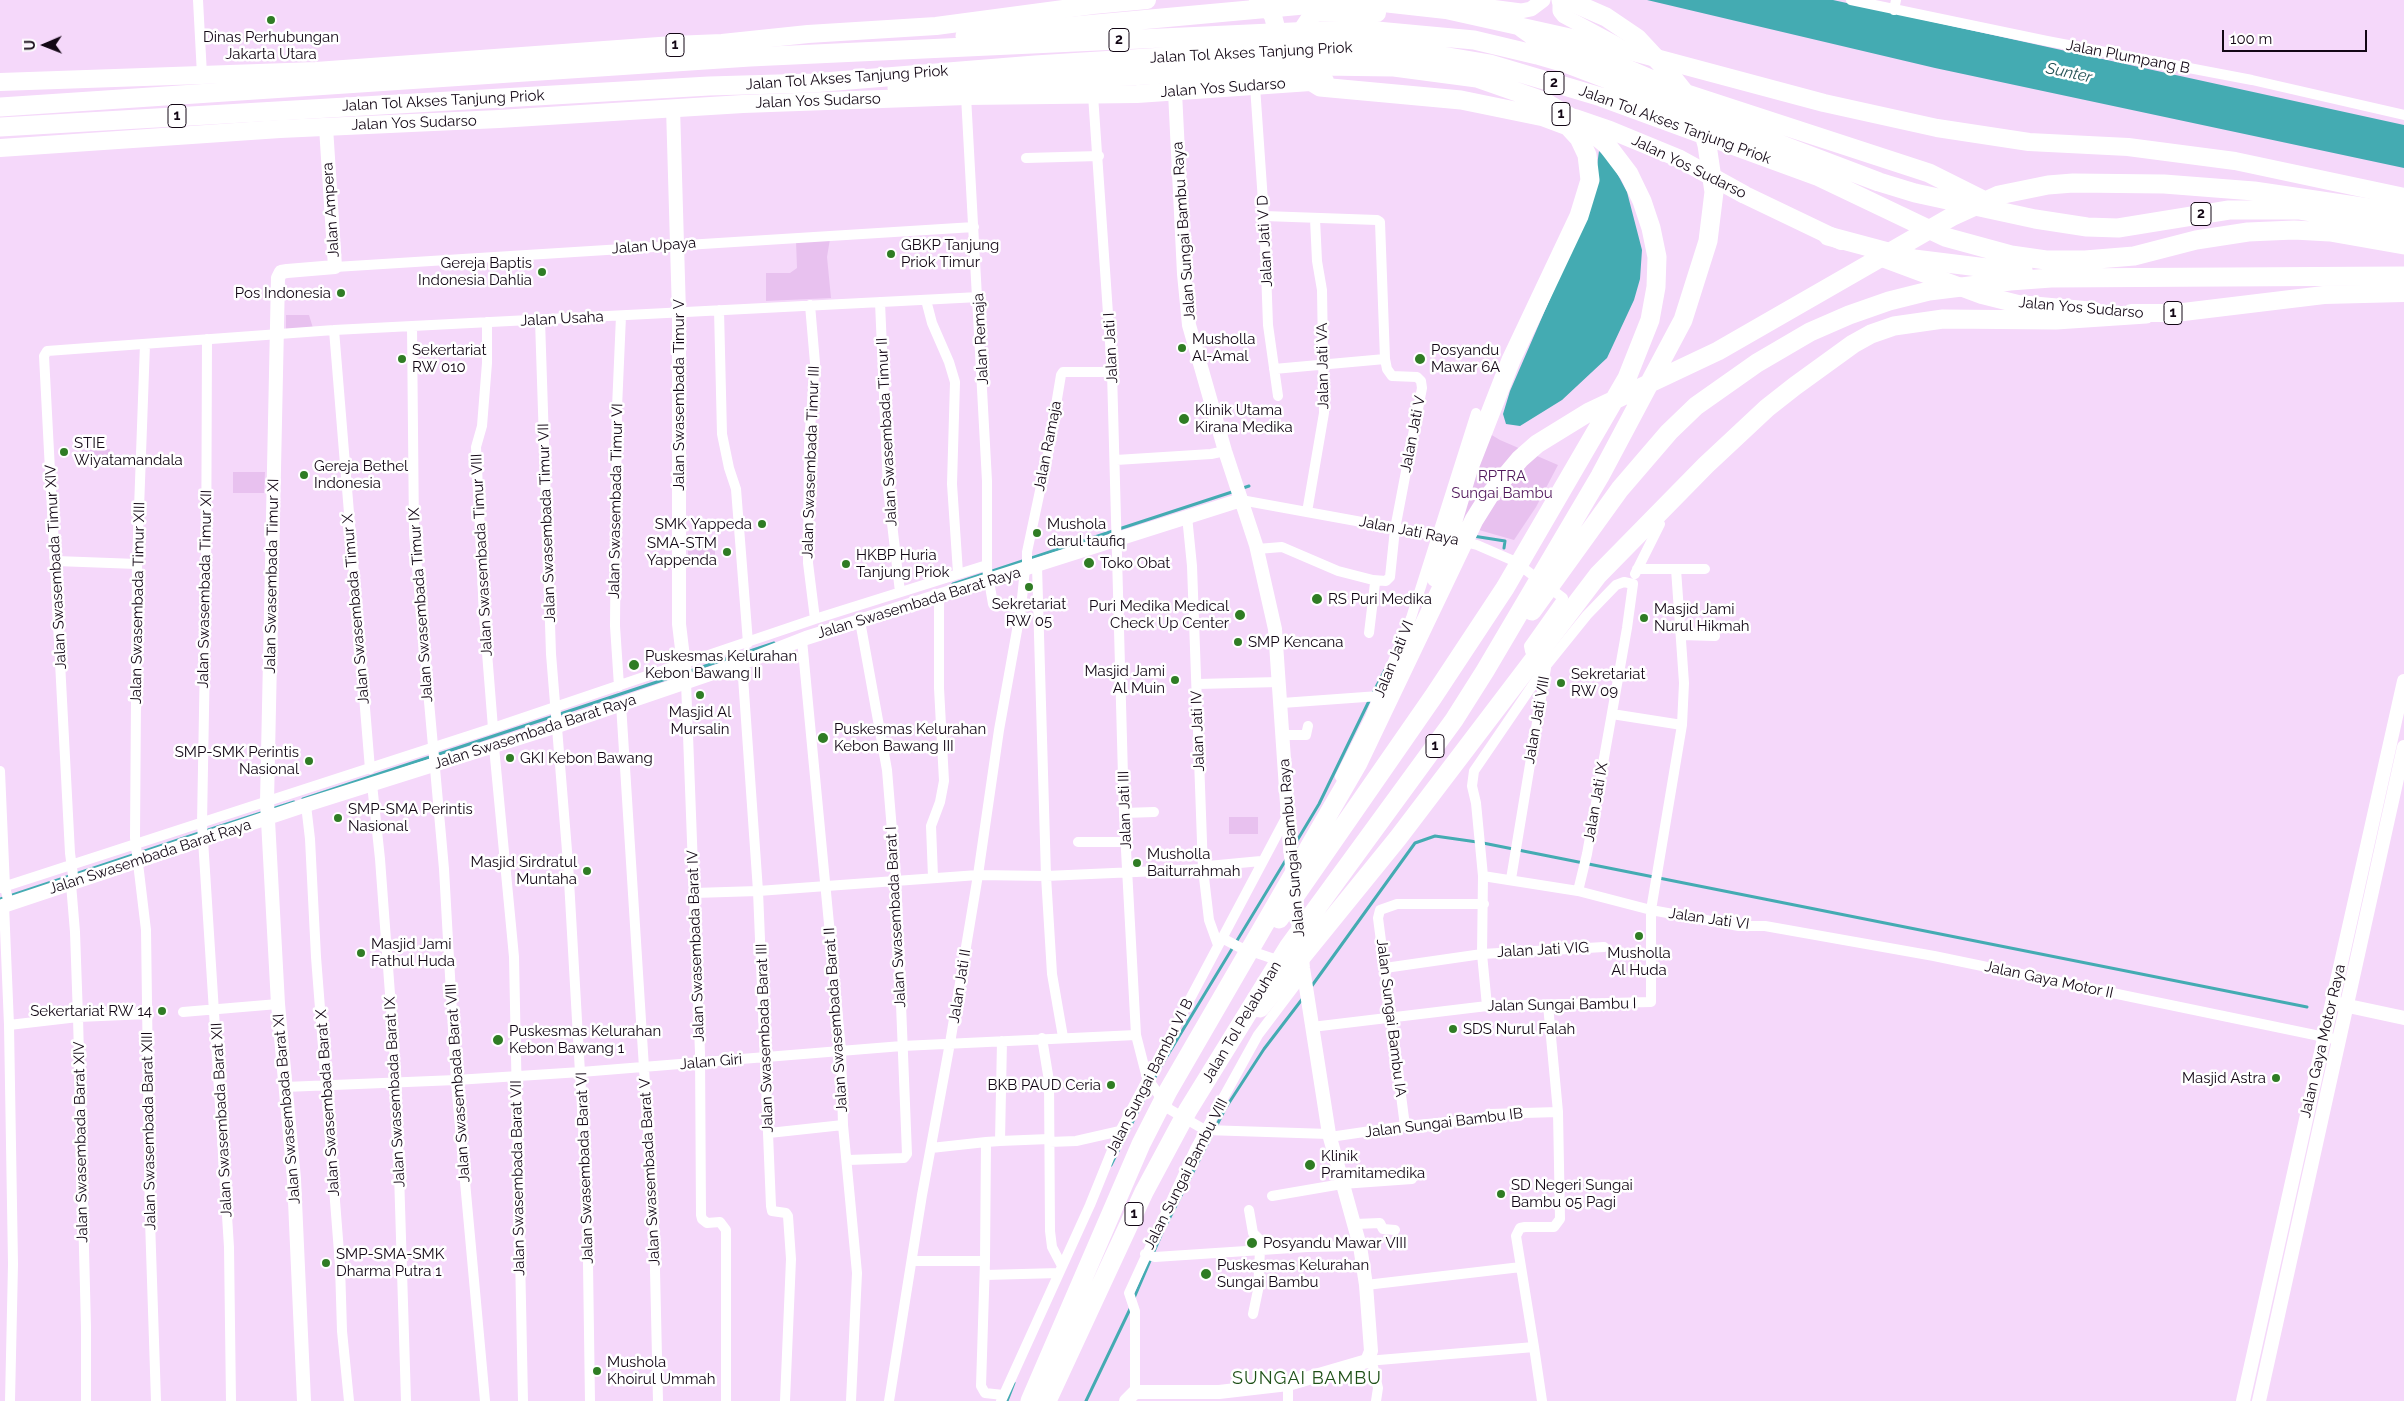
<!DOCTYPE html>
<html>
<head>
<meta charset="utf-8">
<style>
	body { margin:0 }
	#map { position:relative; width:2404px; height:1401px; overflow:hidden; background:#f5d8fa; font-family:Raleway,sans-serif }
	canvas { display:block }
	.north { position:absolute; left:20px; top:20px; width:50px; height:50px; -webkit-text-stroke:4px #fff; paint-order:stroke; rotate:269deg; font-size:14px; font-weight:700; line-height:20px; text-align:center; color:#130715 }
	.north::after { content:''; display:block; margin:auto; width:18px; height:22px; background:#130715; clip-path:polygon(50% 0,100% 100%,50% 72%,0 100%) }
	.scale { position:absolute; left:2222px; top:30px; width:145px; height:22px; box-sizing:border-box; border:2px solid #130715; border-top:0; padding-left:6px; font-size:15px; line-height:18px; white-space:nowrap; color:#130715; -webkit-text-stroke:4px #fff; paint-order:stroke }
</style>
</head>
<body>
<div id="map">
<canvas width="2404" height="1401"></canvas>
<div class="north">U</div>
<div class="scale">100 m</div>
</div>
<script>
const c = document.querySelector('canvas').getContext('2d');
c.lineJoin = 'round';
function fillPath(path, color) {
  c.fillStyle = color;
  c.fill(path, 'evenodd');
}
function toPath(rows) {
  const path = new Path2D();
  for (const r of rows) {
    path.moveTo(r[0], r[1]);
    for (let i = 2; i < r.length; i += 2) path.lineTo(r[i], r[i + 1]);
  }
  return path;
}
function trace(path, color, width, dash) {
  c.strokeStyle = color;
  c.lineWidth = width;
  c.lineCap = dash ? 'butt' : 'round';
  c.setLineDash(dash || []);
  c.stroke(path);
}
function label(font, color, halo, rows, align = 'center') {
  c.font = font + ' Raleway,sans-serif';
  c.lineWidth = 5;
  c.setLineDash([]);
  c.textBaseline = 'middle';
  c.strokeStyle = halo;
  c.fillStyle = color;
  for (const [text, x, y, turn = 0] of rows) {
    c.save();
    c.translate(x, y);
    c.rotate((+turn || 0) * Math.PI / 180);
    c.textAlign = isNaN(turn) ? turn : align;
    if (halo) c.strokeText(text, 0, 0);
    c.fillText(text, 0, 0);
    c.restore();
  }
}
const green = toPath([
	[830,239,827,257,831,298,766,301,766,273,790,273,797,268,796,241],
	[286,315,309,315,313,328,286,330],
	[1480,428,1500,440,1558,465,1536,507,1514,540,1444,520],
	[110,449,110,462,82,463,82,450],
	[233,472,265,472,264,493,233,493],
	[688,546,715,547,715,561,688,561],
	[1229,817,1258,817,1258,834,1229,834]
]);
const water = toPath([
	[1647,0,1833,0,2404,125,2404,168,1935,68],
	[1599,151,1611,162,1627,192,1642,250,1640,279,1634,300,1607,358,1562,400,1520,426,1506,424,1503,414,1510,391,1592,202]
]);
const stream = toPath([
	[1240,489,1249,486],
	[1119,529,1235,491],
	[1473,536,1505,541,1504,548],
	[953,584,1113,531],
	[690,671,774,643],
	[1373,693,1385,670],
	[303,799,681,674],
	[272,809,294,802],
	[205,831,264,812],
	[1483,843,2307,1007],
	[1295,844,1319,804,1370,699],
	[0,899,199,833],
	[1311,987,1415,843,1435,836,1477,842],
	[1111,1165,1158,1071,1287,858],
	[1167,1223,1225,1109,1264,1049,1303,998],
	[1134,1298,1162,1233],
	[1007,1401,1014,1383],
	[1086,1401,1131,1307]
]);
const minor = toPath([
	[198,0,202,75],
	[1851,0,2047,41,2252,80,2404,115],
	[1894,10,1896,0],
	[1255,86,1264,216,1268,325,1278,396],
	[1093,95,1112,372,1124,813,1136,1035,1147,1078,1169,1109,1205,1130,1329,1134],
	[966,96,987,481,987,569,993,604,1021,608],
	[1026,158,1099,156],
	[1264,216,1377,220,1380,222,1385,359,1387,369,1392,376,1417,377,1421,381,1422,388,1395,529,1390,577,1386,581,1373,580],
	[335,267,974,227],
	[926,300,932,323,949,362,955,382,952,484,958,573],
	[880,302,888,489,900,592],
	[810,305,815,363,809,443,808,563,815,619],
	[719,310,722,434,729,468,736,489,748,643],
	[540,320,551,654,568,863,587,1195,590,1401],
	[487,322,487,363,482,426,476,447,484,615,493,728],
	[412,326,414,534,444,869,456,1083,485,1401],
	[334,330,370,769],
	[207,339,206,599,202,824,229,1247,231,1401],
	[145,344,137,564,135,838,146,930,150,1220,156,1401],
	[1274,369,1385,359],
	[1116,460,1211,454,1225,451],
	[1241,500,1444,537],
	[1307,512,1324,413,1322,290,1317,261,1315,219],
	[1187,516,1192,566,1203,869,1209,920,1218,945],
	[1461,541,1477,545,1514,561,1563,598,1529,646,1530,651,1538,659],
	[1257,549,1282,547,1338,571,1373,580,1375,583,1369,633],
	[56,561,137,564],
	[1037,566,1046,876,1052,974,1063,1037],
	[1027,569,1027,552,1048,453,1061,375,1063,372,1112,372],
	[1637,569,1705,569],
	[1635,574,1660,524],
	[1681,635,1715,636],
	[802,640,841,1050,843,1125,857,1273,851,1401],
	[742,663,758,891,771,1206,772,1211,786,1213,788,1216,791,1259,785,1401],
	[686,682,700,1053,701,1215,702,1219,707,1223,720,1222,726,1230,726,1401],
	[1197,684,1279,682],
	[619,686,615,626,617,408,621,316],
	[1282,703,1379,696],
	[621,704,654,1226,658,1401],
	[1612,714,1682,725],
	[1283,735,1306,735,1308,726],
	[494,747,514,957,523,1401],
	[0,771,5,887,9,904],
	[1340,777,1370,717,1411,618,1476,413],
	[372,784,380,859,396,1075,406,1401],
	[306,805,310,839,316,957,340,1265,342,1331,349,1401],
	[1124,813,1154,812],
	[1078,842,1126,842],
	[1483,876,1578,891,1651,910,1739,926,1765,926,1934,956,2339,1040],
	[933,877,931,826,940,802,944,781,939,688,939,596],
	[1511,879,1546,668],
	[74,883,70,853,44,356,47,351,334,330,979,297],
	[71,884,75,932,78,1017,86,1327,86,1401],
	[0,888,493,728,815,619,987,565],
	[694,893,758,891,978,875,1046,876,1203,869,1208,866,1261,861],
	[4,905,9,1025,13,1264,10,1401],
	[1222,938,1239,947,1283,962],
	[1385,968,1482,954,1604,947],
	[1487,1006,1482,954,1483,876,1476,803,1472,786,1474,771,1545,667,1587,615,1616,585,1624,582,1633,584,1627,628,1587,854,1578,891],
	[183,1012,278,1004],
	[9,1025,78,1017,148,1014],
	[1312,1027,1487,1006,1651,1002,1651,910,1682,725,1684,683,1676,569],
	[1042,1038,1049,1081,1050,1231,1052,1247,1062,1266],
	[1002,1041,1000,1141,986,1142,985,1261,981,1386,985,1393,1003,1395],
	[285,1087,456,1080,581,1072,902,1046,1136,1035],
	[1405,1126,1378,918,1380,910,1397,904,1484,904],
	[769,1133,843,1125],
	[1330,1137,1405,1126,1482,1119,1490,1114,1558,1112],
	[1000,1141,1049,1139],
	[1049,1142,1076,1141,1120,1131],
	[931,1148,986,1142],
	[848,1160,904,1158,907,1154,896,879,887,770,860,621],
	[1272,1196,1342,1184,1412,1179],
	[1249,1210,1253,1233,1258,1238,1260,1250,1258,1290,1253,1314],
	[1355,1224,1380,1223,1383,1229,1395,1230],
	[1145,1254,1155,1257,1307,1247,1360,1246],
	[912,1261,985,1261],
	[985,1275,1059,1273],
	[1366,1285,1521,1267],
	[1534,1347,1542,1401],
	[1367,1361,1534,1347,1516,1236,1520,1228,1525,1227,1554,1227,1560,1219,1558,1112,1548,1005],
	[1372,1362,1378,1388,1376,1401],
	[1288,1384,1288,1401],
	[1135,1392,1135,1311,1129,1293,1195,1149,1258,1035,1304,974],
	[889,1401,922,1195,950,1043,978,875,999,730,1021,608,1025,569],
	[1001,1401,1090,1205,1120,1131,1288,814]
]);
const tertiary = toPath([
	[673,107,679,313,679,624,686,682],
	[0,907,306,805,557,726,742,663,806,638,1241,500],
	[2339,1004,2404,1018],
	[304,1401,294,1179,278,1004,267,802,278,278,281,272,287,271,335,267,326,127],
	[1126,1401,1135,1392,1219,1392,1288,1384,1367,1361,1371,1351,1366,1285,1360,1246,1329,1134,1303,968,1290,847,1275,629,1256,545,1225,451,1189,325,1184,274,1175,92],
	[2243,1401,2404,681],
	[2259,1401,2404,747]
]);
const secondary = toPath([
	[1438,0,1521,11,1531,9,1543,0],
	[1560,0,1560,11,1564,16,1618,45]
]);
const trunk = toPath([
	[1258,0,1267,7,1273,16,1278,35,1278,47],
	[1356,0,1446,10,1626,50,1824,103,1937,128,2029,142,2128,147,2235,161,2404,197],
	[1302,45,1304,27,1312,15,1318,12,1377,13],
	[0,82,316,71,673,45,722,43,808,34,936,26,1093,5,1147,0],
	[1575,118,1610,130,1678,158,1745,195,1841,241],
	[0,148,280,129,499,119,743,104,966,96,1137,94,1325,81],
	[1877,256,1982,295,2018,304,2095,311],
	[2131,313,2175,313,2324,295,2404,293]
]);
const motorway = toPath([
	[1522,28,1546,45,1613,63,1681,92,1929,173,1983,200],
	[965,36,1358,0],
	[1312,82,1320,87,1461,100,1544,117,1568,126,1579,138,1587,155,1590,180,1579,216,1511,360,1468,470,1436,578],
	[897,88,1320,66,1394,67,1477,78,1543,101,1580,123,1607,145,1629,174,1642,201,1651,228,1657,257,1656,287,1650,320,1627,378,1505,588,1433,697,1279,919],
	[0,107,750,57,1314,31,1366,30,1474,40,1537,55,1568,64,1879,182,1915,193,2035,219,2087,227,2118,228,2229,210,2300,210,2404,227],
	[0,127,709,86,812,83,1035,65,1293,49,1356,48,1419,52,1490,64,1601,97,1817,176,1945,237,2011,255,2046,260,2085,260,2134,256,2196,240,2248,232,2294,230,2330,232,2404,245],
	[1828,236,1914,259,1987,268,2023,270],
	[1532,611,1620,489,1669,432,1696,406,1757,363,1810,332,1849,315,1889,301,1929,291,2010,281,2051,278,2404,276],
	[1260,1008,1398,838,1598,575,1706,465,1767,408,1795,386,1853,344,1871,334,1894,326,1943,319,2056,320,2146,314],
	[1030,1401,1141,1144,1168,1091,1358,763,1474,520,1489,496,1520,459,1537,444,1589,412,1718,351,1953,216,1999,195,2048,185,2073,183,2164,184,2254,191,2404,213],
	[1047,1401,1144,1192,1188,1110,1289,946,1454,720,1485,671,1600,476,1683,320,1708,241,1714,192,1707,145,1700,121,1688,97,1664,67,1637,38,1606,17,1574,3,1561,0]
]);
const markers = [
	[271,20,5,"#2f7c24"],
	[891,254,5,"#2f7c24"],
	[542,272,5,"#2f7c24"],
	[341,293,5,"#2f7c24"],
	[1182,348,5,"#2f7c24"],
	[402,359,5,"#2f7c24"],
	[1420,359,6,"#2f7c24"],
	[1184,419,6,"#2f7c24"],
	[64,452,5,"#2f7c24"],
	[304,475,5,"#2f7c24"],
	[762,524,5,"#2f7c24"],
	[1037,533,5,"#2f7c24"],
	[727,552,5,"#2f7c24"],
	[1089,563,6,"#2f7c24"],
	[846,564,5,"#2f7c24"],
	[1029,587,5,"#2f7c24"],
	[1317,599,6,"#2f7c24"],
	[1240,615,6,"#2f7c24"],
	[1644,618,5,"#2f7c24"],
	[1238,642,5,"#2f7c24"],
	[634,665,6,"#2f7c24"],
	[1175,680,5,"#2f7c24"],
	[1561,683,5,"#2f7c24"],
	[700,695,5,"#2f7c24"],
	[823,738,6,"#2f7c24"],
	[510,758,5,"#2f7c24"],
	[309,761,5,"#2f7c24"],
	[338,818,5,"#2f7c24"],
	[1137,863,5,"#2f7c24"],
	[587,871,5,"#2f7c24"],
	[1639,936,5,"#2f7c24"],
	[361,953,5,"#2f7c24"],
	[162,1011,5,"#2f7c24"],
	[1453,1029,5,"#2f7c24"],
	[498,1040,6,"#2f7c24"],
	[2276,1078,5,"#2f7c24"],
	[1111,1085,5,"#2f7c24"],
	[1310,1165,6,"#2f7c24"],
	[1501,1194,5,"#2f7c24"],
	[1252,1243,6,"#2f7c24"],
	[326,1263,5,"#2f7c24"],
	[1206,1274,6,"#2f7c24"],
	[597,1371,5,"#2f7c24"]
];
const shields = [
	[1119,40,20],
	[675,45,18],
	[1554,83,20],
	[1561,114,18],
	[177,116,18],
	[2201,214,20],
	[2173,313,18],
	[1435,746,18],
	[1134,1214,18]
];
const shieldNames = [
	["2",1119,40],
	["1",675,45],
	["2",1554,83],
	["1",1561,114],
	["1",177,116],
	["2",2201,214],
	["1",2173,313],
	["1",1435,746],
	["1",1134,1214]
];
const poiNames = [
	["Dinas Perhubungan",271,37,"center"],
	["Jakarta Utara",271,54,"center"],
	["GBKP Tanjung",901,245],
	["Priok Timur",901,262],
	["Gereja Baptis",532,263,"right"],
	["Indonesia Dahlia",532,280,"right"],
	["Pos Indonesia",331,293,"right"],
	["Musholla",1192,339],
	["Al-Amal",1192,356],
	["Sekertariat",412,350],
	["RW 010",412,367],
	["Posyandu",1431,350],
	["Mawar 6A",1431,367],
	["Klinik Utama",1195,410],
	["Kirana Medika",1195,427],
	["STIE",74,443],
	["Wiyatamandala",74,460],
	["Gereja Bethel",314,466],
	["Indonesia",314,483],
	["SMK Yappeda",752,524,"right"],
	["Mushola",1047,524],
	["darul taufiq",1047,541],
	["SMA-STM",717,543,"right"],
	["Yappenda",717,560,"right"],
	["HKBP Huria",856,555],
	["Tanjung Priok",856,572],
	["Toko Obat",1100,563],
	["RS Puri Medika",1328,599],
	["Sekretariat",1029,604,"center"],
	["RW 05",1029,621,"center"],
	["Puri Medika Medical",1229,606,"right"],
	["Check Up Center",1229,623,"right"],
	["Masjid Jami",1654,609],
	["Nurul Hikmah",1654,626],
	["SMP Kencana",1248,642],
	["Puskesmas Kelurahan",645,656],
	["Kebon Bawang II",645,673],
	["Masjid Jami",1165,671,"right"],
	["Al Muin",1165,688,"right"],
	["Sekretariat",1571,674],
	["RW 09",1571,691],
	["Masjid Al",700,712,"center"],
	["Mursalin",700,729,"center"],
	["Puskesmas Kelurahan",834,729],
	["Kebon Bawang III",834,746],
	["SMP-SMK Perintis",299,752,"right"],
	["Nasional",299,769,"right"],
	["GKI Kebon Bawang",520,758],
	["SMP-SMA Perintis",348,809],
	["Nasional",348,826],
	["Musholla",1147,854],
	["Baiturrahmah",1147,871],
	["Masjid Sirdratul",577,862,"right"],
	["Muntaha",577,879,"right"],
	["Masjid Jami",371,944],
	["Fathul Huda",371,961],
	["Musholla",1639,953,"center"],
	["Al Huda",1639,970,"center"],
	["Sekertariat RW 14",152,1011,"right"],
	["SDS Nurul Falah",1463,1029],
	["Puskesmas Kelurahan",509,1031],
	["Kebon Bawang 1",509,1048],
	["Masjid Astra",2266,1078,"right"],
	["BKB PAUD Ceria",1101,1085,"right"],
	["Klinik",1321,1156],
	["Pramitamedika",1321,1173],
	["SD Negeri Sungai",1511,1185],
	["Bambu 05 Pagi",1511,1202],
	["Posyandu Mawar VIII",1263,1243],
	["SMP-SMA-SMK",336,1254],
	["Dharma Putra 1",336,1271],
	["Puskesmas Kelurahan",1217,1265],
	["Sungai Bambu",1217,1282],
	["Mushola",607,1362],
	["Khoirul Ummah",607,1379]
];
const streetNames = [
	["Jalan Tol Akses Tanjung Priok",1251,53,-3],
	["Jalan Plumpang B",2128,57,11],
	["Jalan Tol Akses Tanjung Priok",847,78,-4],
	["Jalan Yos Sudarso",1223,88,-4],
	["Jalan Tol Akses Tanjung Priok",443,101,-3],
	["Jalan Yos Sudarso",818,101,-2],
	["Jalan Yos Sudarso",414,123,-2],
	["Jalan Tol Akses Tanjung Priok",1675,125,20],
	["Jalan Yos Sudarso",1689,167,26],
	["Jalan Ampera",331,210,-94],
	["Jalan Sungai Bambu Raya",1184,231,-94],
	["Jalan Jati V D",1265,241,-93],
	["Jalan Upaya",654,246,-4],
	["Jalan Yos Sudarso",2081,308,5],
	["Jalan Usaha",562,319,-3],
	["Jalan Remaja",981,339,-93],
	["Jalan Jati I",1111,348,-93],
	["Jalan Jati VA",1323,366,-91],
	["Jalan Swasembada Timur V",679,395,-90],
	["Jalan Swasembada Timur II",887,432,-93],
	["Jalan Jati V",1413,434,-79],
	["Jalan Ramaja",1048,446,-79],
	["Jalan Swasembada Timur III",811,462,-88],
	["Jalan Swasembada Timur VI",616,501,-89],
	["Jalan Swasembada Timur VII",547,523,-92],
	["Jalan Jati Raya",1409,531,11],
	["Jalan Swasembada Timur VIII",482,555,-93],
	["Jalan Swasembada Timur XIV",56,567,-93],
	["Jalan Swasembada Timur XI",272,576,-89],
	["Jalan Swasembada Timur XII",205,589,-89],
	["Jalan Swasembada Timur XIII",138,603,-89],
	["Jalan Swasembada Barat Raya",919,603,-17],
	["Jalan Swasembada Timur IX",421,605,-94],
	["Jalan Swasembada Timur X",356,609,-95],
	["Jalan Jati VI",1394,659,-68],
	["Jalan Jati VIII",1537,720,-80],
	["Jalan Jati IV",1198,731,-92],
	["Jalan Swasembada Barat Raya",535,732,-18],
	["Jalan Jati IX",1596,802,-80],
	["Jalan Jati III",1125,810,-92],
	["Jalan Sungai Bambu Raya",1292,848,-95],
	["Jalan Swasembada Barat Raya",150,857,-18],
	["Jalan Swasembada Barat I",896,917,-93],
	["Jalan Jati VI",1709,919,8],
	["Jalan Swasembada Barat IV",696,946,-92],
	["Jalan Jati VIG",1543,950,-3],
	["Jalan Gaya Motor II",2049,980,12],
	["Jalan Jati II",960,986,-81],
	["Jalan Sungai Bambu I",1562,1005,-1],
	["Jalan Sungai Bambu IA",1391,1018,83],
	["Jalan Swasembada Barat II",836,1020,-94],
	["Jalan Tol Pelabuhan",1242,1022,-59],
	["Jalan Swasembada Barat III",765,1038,-92],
	["Jalan Gaya Motor Raya",2323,1041,-77],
	["Jalan Giri",711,1062,-5],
	["Jalan Sungai Bambu VI B",1150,1077,-63],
	["Jalan Swasembada Barat VIII",458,1083,-94],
	["Jalan Swasembada Barat IX",395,1092,-93],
	["Jalan Swasembada Barat X",328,1103,-94],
	["Jalan Swasembada Barat XI",287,1109,-95],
	["Jalan Swasembada Barat XII",222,1120,-93],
	["Jalan Sungai Bambu IB",1444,1123,-7],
	["Jalan Swasembada Barat XIII",149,1131,-91],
	["Jalan Swasembada Barat XIV",81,1142,-91],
	["Jalan Swasembada Barat VI",585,1168,-92],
	["Jalan Swasembada Barat V",650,1172,-93],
	["Jalan Sungai Bambu VIII",1186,1174,-63],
	["Jalan Swasembada Barat VII",518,1178,-91]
];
const parkNames = [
	["RPTRA",1502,476],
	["Sungai Bambu",1502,493]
];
const waterNames = [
	["Sunter",2069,73,12]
];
const quarterNames = [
	["SUNGAI BAMBU",1307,1379]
];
fillPath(green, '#e8c1ef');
fillPath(water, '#44abb2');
trace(stream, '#44abb2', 3);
trace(minor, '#fff', 10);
trace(tertiary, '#fff', 14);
trace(secondary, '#fff', 15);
trace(trunk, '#fff', 18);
trace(motorway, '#fff', 19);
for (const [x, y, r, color] of markers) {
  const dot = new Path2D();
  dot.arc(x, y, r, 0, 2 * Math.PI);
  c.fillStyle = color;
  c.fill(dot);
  trace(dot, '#fff', 2);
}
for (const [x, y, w] of shields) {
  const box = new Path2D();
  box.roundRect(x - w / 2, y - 11.5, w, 23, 4);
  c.fillStyle = '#fff';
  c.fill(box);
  trace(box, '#130715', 1);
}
label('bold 14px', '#130715', null, shieldNames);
label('15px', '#130715', '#fff', poiNames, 'left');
label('15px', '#130715', '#fff', streetNames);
label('15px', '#52195c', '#fff', parkNames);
label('italic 16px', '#275457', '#fff', waterNames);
c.letterSpacing = '1px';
label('18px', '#1f5018', '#fff', quarterNames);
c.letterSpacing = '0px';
</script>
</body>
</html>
